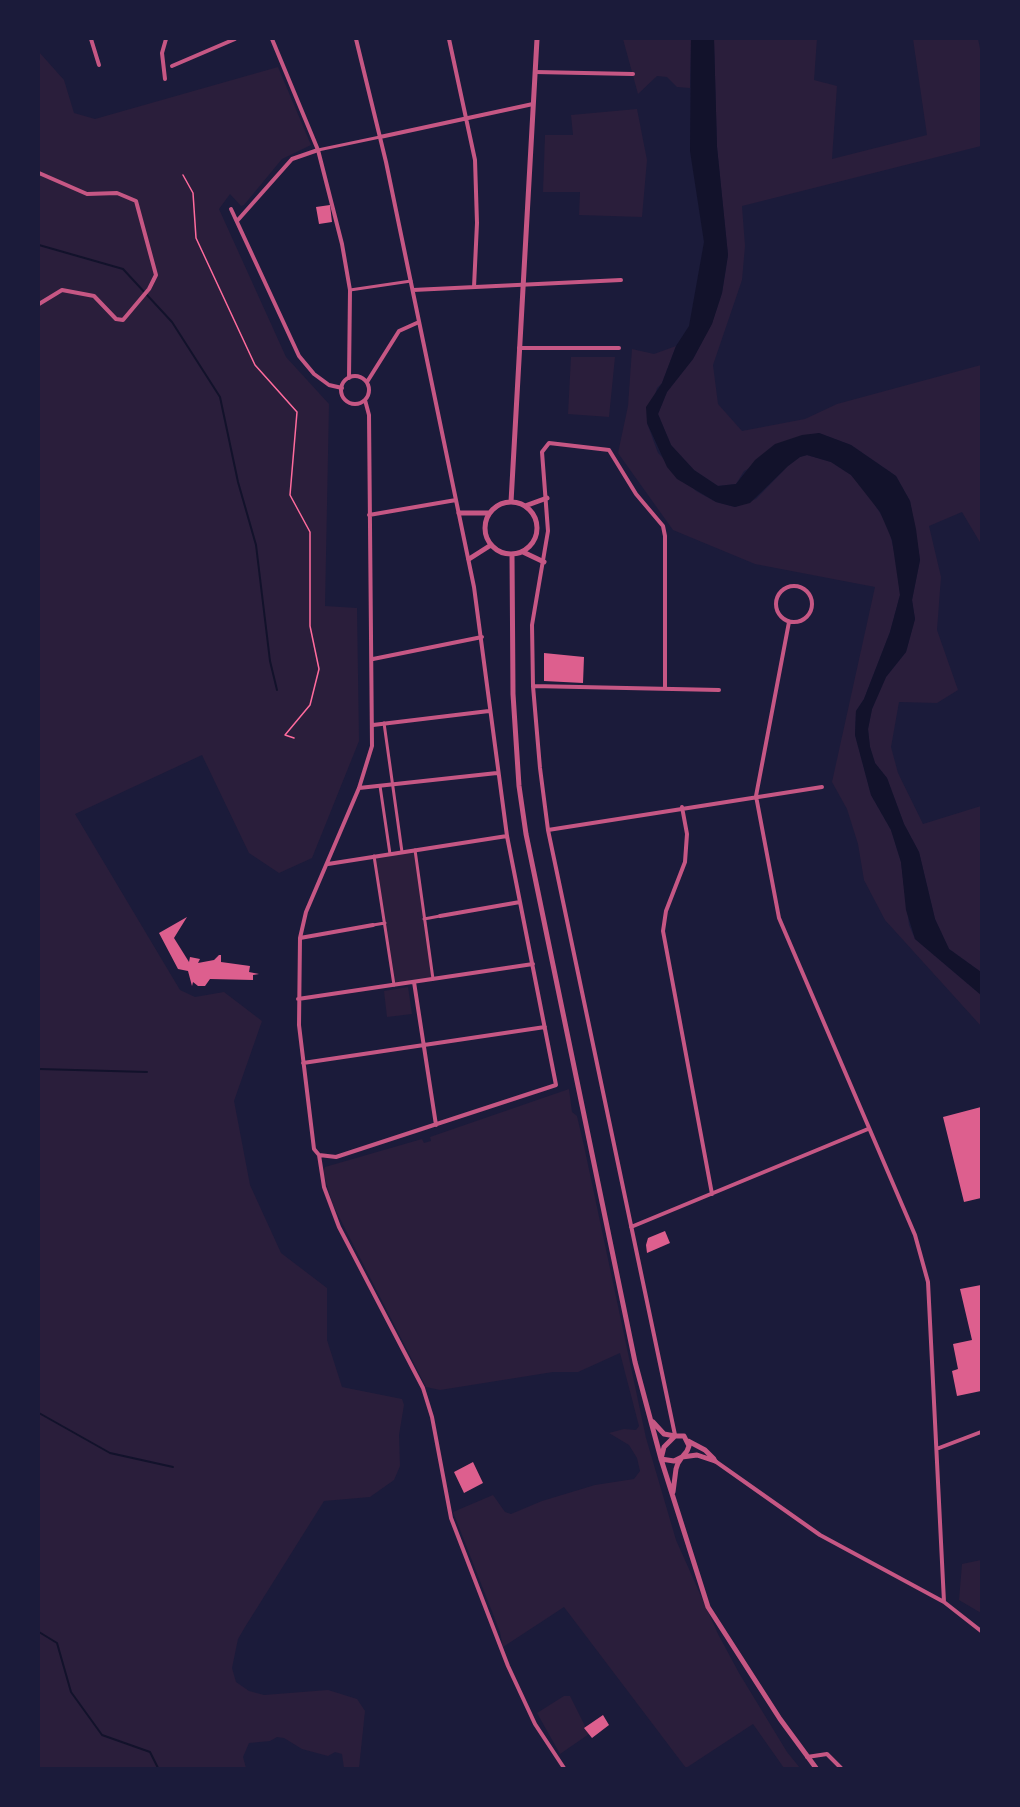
<!DOCTYPE html>
<html>
<head>
<meta charset="utf-8">
<style>
	body { margin:0 }
	#map { position:relative; width:1020px; height:1807px; overflow:hidden; background:#1b1b3a; font-family:"Fira Sans",sans-serif }
	canvas { display:block }
	.frame { position:absolute; inset:0; border:40px solid #1b1b3a; pointer-events:none }
</style>
</head>
<body>
<div id="map">
<canvas width="1020" height="1807"></canvas>
<div class="frame"></div>
</div>
<script>
const c = document.querySelector('canvas').getContext('2d');
c.lineJoin = 'round';
function fillPath(path, color) {
  c.fillStyle = color;
  c.fill(path, 'evenodd');
}
function toPath(rows) {
  const path = new Path2D();
  for (const r of rows) {
    if (r.length === 3) {
      path.moveTo(r[0] + r[2], r[1]);
      path.arc(r[0], r[1], r[2], 0, 2 * Math.PI);
      continue;
    }
    path.moveTo(r[0], r[1]);
    for (let i = 2; i < r.length; i += 2) path.lineTo(r[i], r[i + 1]);
  }
  return path;
}
function trace(path, color, width, dash) {
  c.strokeStyle = color;
  c.lineWidth = width;
  c.lineCap = dash ? 'butt' : 'round';
  c.setLineDash(dash || []);
  c.stroke(path);
}
const green = toPath([
	[623,39,691,39,690,88,677,87,667,77,657,76,638,94],
	[714,39,817,39,814,80,837,86,832,159,927,135,913,39,978,39,981,53,981,146,742,206,745,246,742,280,713,365,718,404,742,431,805,419,837,404,981,365,981,544,962,512,929,526,941,577,937,630,958,690,937,703,899,702,891,747,898,773,923,824,981,806,981,972,949,949,935,919,919,852,904,824,887,778,875,763,870,747,868,729,872,709,886,677,906,652,915,619,912,600,920,560,910,501,896,476,851,445,819,433,744,471,736,484,718,486,694,470,671,445,658,414,667,392,693,359,712,323,722,293,726,269,728,255,717,147],
	[39,52,64,80,74,113,95,119,278,67,311,145,282,159,244,205,241,206,230,194,219,209,286,357,329,404,325,606,357,608,359,741,312,858,279,873,249,853,202,755,75,814,180,990,195,997,224,992,262,1021,234,1101,250,1185,281,1253,327,1288,327,1340,342,1387,402,1399,404,1405,399,1435,400,1466,394,1480,370,1497,324,1501,245,1627,238,1639,232,1668,236,1682,249,1691,264,1695,328,1690,357,1699,365,1711,359,1768,344,1768,342,1754,335,1752,328,1756,302,1749,284,1738,277,1737,270,1741,249,1743,243,1757,246,1768,39,1768],
	[637,109,647,160,642,217,579,215,580,192,543,192,545,135,573,135,571,115],
	[676,346,662,383,657,388,647,423,658,453,696,491,716,502,735,507,756,499,788,466,800,457,807,455,831,462,851,475,867,492,888,526,897,563,900,595,890,632,864,699,856,711,855,735,871,795,891,830,901,862,909,925,915,939,981,995,981,1026,885,920,864,880,858,844,847,809,832,782,875,587,755,564,673,530,618,453,628,406,632,349,654,354],
	[571,357,615,357,609,417,568,414],
	[415,850,433,979,394,985,374,856],
	[408,987,412,1014,387,1017,384,991],
	[569,1089,572,1112,577,1116,584,1146,646,1438,676,1540,718,1634,739,1673,787,1752,800,1768,784,1768,753,1724,686,1768,564,1607,503,1647,500,1632,453,1512,493,1495,505,1512,511,1514,542,1501,595,1485,634,1479,640,1471,637,1458,629,1445,609,1433,624,1429,636,1430,639,1426,620,1353,578,1372,553,1372,440,1390,426,1387,333,1205,323,1172,325,1167,422,1139,424,1143,431,1141,430,1137],
	[981,1560,981,1613,959,1600,962,1564],
	[564,1696,570,1696,589,1734,560,1754,537,1713]
]);
const water = toPath([
	[691,39,714,39,717,147,728,255,722,293,712,324,693,359,667,392,658,414,671,445,694,470,718,486,736,484,755,460,775,444,802,435,819,433,851,445,896,476,910,501,916,529,920,560,912,600,915,619,906,652,886,677,872,709,868,729,870,747,875,763,887,778,904,824,919,852,935,919,949,949,981,972,981,995,915,939,906,910,901,862,891,830,871,795,855,735,856,711,864,699,890,632,900,595,892,540,880,512,851,475,831,462,807,455,800,457,788,466,750,503,735,507,716,502,677,479,667,467,647,423,646,407,662,383,676,346,689,326,704,242,690,151]
]);
const stream = toPath([
	[39,245,123,269,172,322,220,397,238,482,256,545,270,661,277,690],
	[39,1069,147,1072],
	[39,1413,110,1453,173,1467],
	[39,1632,57,1643,71,1692,102,1735,150,1752,158,1768]
]);
const building = toPath([
	[330,205,332,222,319,224,316,207],
	[544,653,584,657,583,683,544,681],
	[187,917,174,938,189,962,190,957,200,959,198,963,214,960,219,955,221,955,221,962,250,966,249,972,259,974,253,975,253,980,210,979,205,986,198,986,193,982,192,986,188,971,178,969,159,933],
	[981,1107,981,1198,964,1202,943,1117],
	[665,1231,670,1243,647,1253,646,1245,648,1238],
	[981,1285,981,1391,957,1396,952,1371,958,1369,953,1344,972,1340,960,1289],
	[473,1462,483,1483,464,1493,454,1472],
	[603,1715,609,1725,592,1738,584,1728]
]);
const path = toPath([
	[183,175,193,193,196,238,255,365,297,412,290,495,310,532,310,626,319,669,310,705,285,735,294,738]
]);
const pedestrian = toPath([
	[318,150,380,137],
	[350,290,411,281],
	[384,723,402,852],
	[380,786,390,854],
	[415,850,433,979],
	[374,856,394,985],
	[424,919,440,916],
	[373,925,385,923]
]);
const minor = toPath([
	[91,39,99,65],
	[272,39,318,150,342,244,350,290,349,378],
	[449,39,475,160,477,223,474,287],
	[172,66,235,39],
	[535,72,633,74],
	[165,79,162,53,166,39],
	[380,137,533,104],
	[39,173,87,194,117,193,136,201,156,275,149,289,123,320,116,319,94,296,62,290,39,304],
	[231,209,299,356,314,374,329,385,342,388],
	[237,221,292,159,318,150],
	[413,290,621,280],
	[519,348,619,348],
	[355,390,14],
	[367,382,399,331,419,322],
	[369,515,456,500],
	[794,604,18],
	[789,622,756,796,779,918,915,1235,928,1282,944,1602],
	[373,659,482,637],
	[533,686,719,690],
	[665,689,665,536,663,526,636,494,609,450,549,443,542,452,548,531,532,625,533,686,540,768,548,830,675,1435],
	[373,725,489,711],
	[359,788,497,773],
	[682,807,687,834,685,862,666,911,663,931,712,1194],
	[548,830,822,787],
	[328,864,507,836],
	[440,916,520,902],
	[300,938,373,925],
	[414,982,436,1125],
	[298,999,533,964],
	[303,1063,545,1027],
	[319,1155,336,1157,556,1085,507,836,474,587,386,162,356,39],
	[319,1155,314,1149,299,1025,300,938,306,912,359,788,372,746,369,415,365,400],
	[319,1155,324,1187,339,1227,423,1388,432,1417,451,1518,508,1666,535,1724,564,1768],
	[631,1227,868,1129],
	[939,1448,981,1432],
	[715,1461,820,1535,944,1602,981,1631],
	[807,1757,827,1754,841,1768]
]);
const tertiary = toPath([
	[511,528,26],
	[511,502,537,39],
	[525,506,547,498],
	[459,513,489,513],
	[523,552,544,562],
	[512,554,513,694,519,786,526,834,635,1362,661,1459,708,1607,780,1719,816,1768],
	[469,559,491,545],
	[653,1422,664,1434,675,1436],
	[688,1441,705,1450,714,1459],
	[673,1492,676,1469,678,1463,682,1457,687,1451,689,1446,684,1436,675,1436,664,1447,661,1459,674,1461,682,1457,697,1455,715,1461]
]);
fillPath(green, '#2a1e3b');
fillPath(water, '#12122b');
trace(stream, '#12122b', 2);
fillPath(building, '#dd5f8e');
trace(path, '#ff6b9d', 1.5);
trace(pedestrian, '#c65784', 3);
trace(minor, '#c65784', 4);
trace(tertiary, '#c65784', 5);
</script>
</body>
</html>
